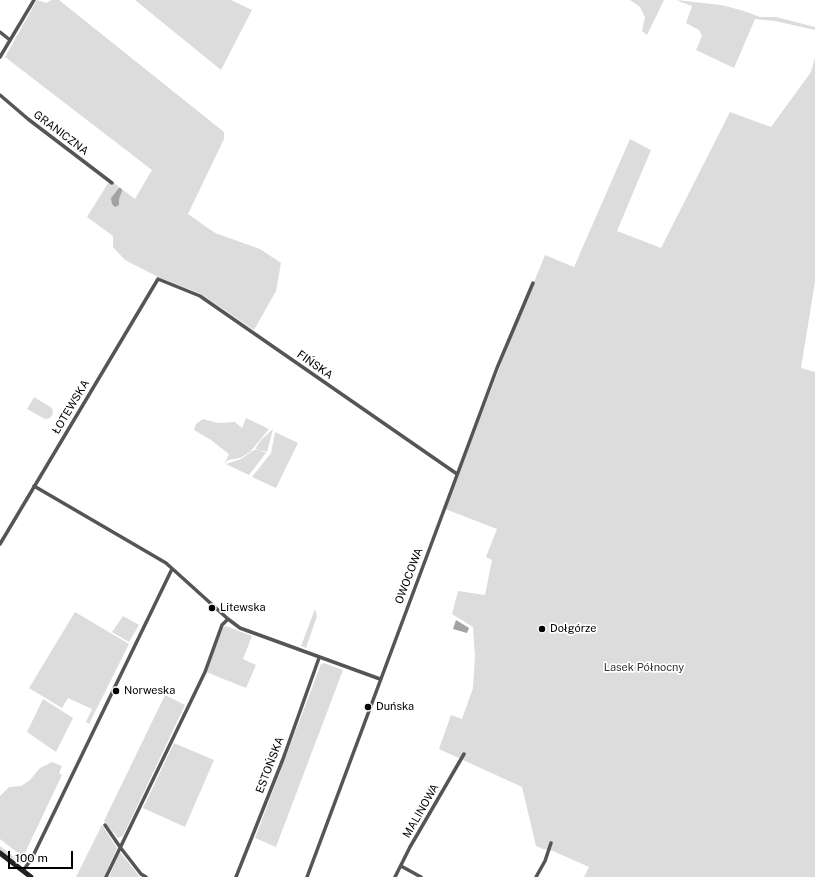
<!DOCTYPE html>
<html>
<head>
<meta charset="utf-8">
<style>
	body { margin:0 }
	#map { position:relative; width:815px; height:877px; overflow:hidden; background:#fff; font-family:"Public Sans",sans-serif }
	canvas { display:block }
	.scale { position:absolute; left:8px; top:851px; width:65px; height:18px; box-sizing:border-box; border:2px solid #000; border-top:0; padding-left:5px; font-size:12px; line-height:14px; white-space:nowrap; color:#000; -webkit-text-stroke:3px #fff; paint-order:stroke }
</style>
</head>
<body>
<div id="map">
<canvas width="815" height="877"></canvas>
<div class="scale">100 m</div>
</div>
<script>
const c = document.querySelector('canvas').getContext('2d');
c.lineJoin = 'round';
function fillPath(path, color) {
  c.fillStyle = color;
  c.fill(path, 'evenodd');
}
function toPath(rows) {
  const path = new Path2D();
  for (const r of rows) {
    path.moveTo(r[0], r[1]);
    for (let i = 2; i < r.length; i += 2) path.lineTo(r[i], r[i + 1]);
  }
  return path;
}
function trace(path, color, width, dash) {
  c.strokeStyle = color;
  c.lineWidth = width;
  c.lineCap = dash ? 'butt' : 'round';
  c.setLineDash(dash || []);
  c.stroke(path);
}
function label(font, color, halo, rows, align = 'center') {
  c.font = font + ' "Public Sans",sans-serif';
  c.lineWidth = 3.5;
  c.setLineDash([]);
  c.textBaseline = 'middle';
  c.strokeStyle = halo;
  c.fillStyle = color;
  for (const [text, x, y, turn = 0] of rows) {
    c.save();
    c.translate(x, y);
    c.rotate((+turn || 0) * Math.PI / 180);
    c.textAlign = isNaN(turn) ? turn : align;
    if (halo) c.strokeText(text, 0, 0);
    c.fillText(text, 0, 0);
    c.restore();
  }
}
const green = toPath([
	[37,0,46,3,51,0,59,0,224,132,224,139,188,214,215,233,260,249,281,263,276,291,254,330,201,294,158,277,125,260,113,247,113,236,87,217,110,180,135,199,152,170,5,57],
	[135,0,231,0,252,10,221,70],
	[630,0,664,0,647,35,642,31,645,17,640,7],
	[676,0,721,5,741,10,760,17,776,17,815,27,815,30,775,21,755,19,734,68,696,50,702,36,699,30,686,23,692,6],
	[815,58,815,282,801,368,815,372,815,877,584,877,589,867,553,851,543,849,536,846,522,787,439,749,451,715,462,719,473,688,475,656,473,627,452,614,458,591,485,595,492,560,486,557,497,529,445,509,510,341,545,255,574,267,630,139,651,150,617,231,661,248,730,112,771,127,811,72],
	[34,397,52,408,53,413,50,418,45,419,27,409],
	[246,418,269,429,250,452,240,458,228,460,224,464,229,454,211,440,194,430,196,424,203,419,218,423,235,422,242,428],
	[273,429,267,452,255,449,261,440],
	[275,432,298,443,276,488,252,477,271,453],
	[254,450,259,450,266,453,249,475,226,464,241,459],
	[315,609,317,616,306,648,301,646],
	[75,612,129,644,89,724,86,722,92,709,68,698,62,708,29,688],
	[123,616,139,625,129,642,112,632],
	[226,626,252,636,243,659,256,665,246,688,206,672,223,627],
	[324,663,343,670,276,847,255,838,321,664],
	[165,695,185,705,123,836,118,838,104,821],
	[43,699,73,718,56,752,27,732],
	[174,743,214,760,185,827,143,808],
	[52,762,62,766,59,773,62,775,23,857,0,839,0,796,9,787,21,786,30,780,40,768],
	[102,825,117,848,104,877,76,877],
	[0,846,23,864,6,855,0,850],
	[120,852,140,877,109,877]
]);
const water = toPath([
	[119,188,121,188,122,191,119,199,119,205,115,207,112,204,111,198],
	[456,620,469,628,467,633,453,629]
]);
const street = toPath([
	[0,32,10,40],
	[0,57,34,0],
	[0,95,28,119,112,183],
	[34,486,166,563,228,619,240,628,380,679],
	[0,544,158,279,200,296,457,474],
	[105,825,120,847,141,874,146,877],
	[401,866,421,877],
	[23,871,32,858,172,569],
	[106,877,205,672,222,625,228,619],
	[236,877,283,759,319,658],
	[307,877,497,368,533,283],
	[395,877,410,847,464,754],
	[536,877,545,861,551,843]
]);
const secondary = toPath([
	[0,853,31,877]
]);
const markers = [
	[212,608,4,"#000"],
	[542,629,4,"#000"],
	[116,691,4,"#000"],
	[368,707,4,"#000"]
];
const streetNames = [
	["GRANICZNA",61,133,37],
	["FIŃSKA",315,365,35],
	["ŁOTEWSKA",71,407,-59],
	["OWOCOWA",409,576,-69],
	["ESTOŃSKA",270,765,-69],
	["MALINOWA",421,811,-60]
];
const poiNames = [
	["Litewska",220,608],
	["Dołgórze",550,629],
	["Norweska",124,691],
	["Duńska",376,707]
];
const parkNames = [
	["Lasek Północny",644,668]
];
fillPath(green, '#dcdcdc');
fillPath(water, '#a3a3a3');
trace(street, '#555', 3.5);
trace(secondary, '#222', 5);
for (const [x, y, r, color] of markers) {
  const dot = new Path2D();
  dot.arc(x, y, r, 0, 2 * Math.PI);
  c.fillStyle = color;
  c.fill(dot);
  trace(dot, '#fff', 1.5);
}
label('11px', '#000', '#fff', streetNames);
label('11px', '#000', '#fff', poiNames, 'left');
label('11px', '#333', '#fff', parkNames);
</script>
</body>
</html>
